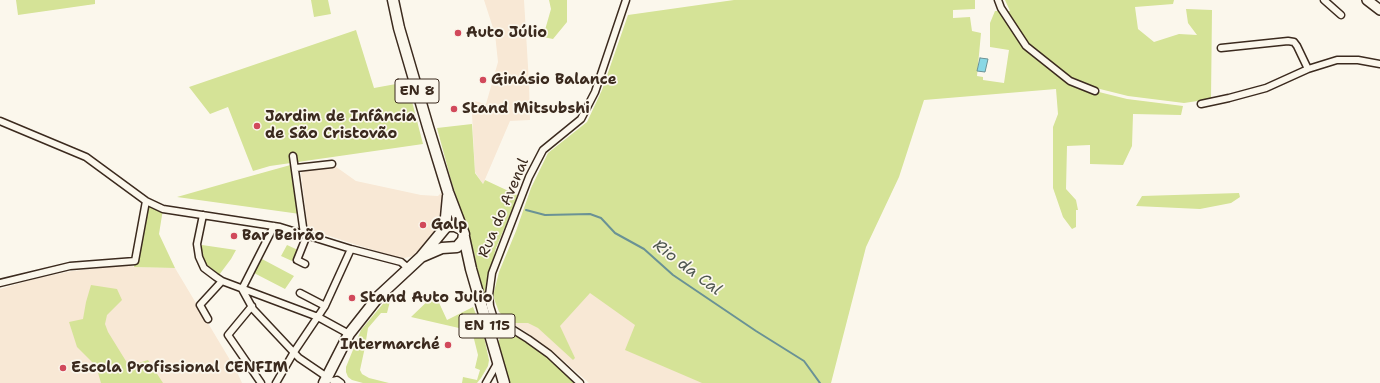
<!DOCTYPE html>
<html>
<head>
<meta charset="utf-8">
<style>
	body { margin:0 }
	canvas { display:block; background:#fbf7ec }
</style>
</head>
<body>
<canvas width="1380" height="383"></canvas>
<script>
const c = document.querySelector('canvas').getContext('2d');
c.lineJoin = 'round';
function fillPath(path, color) {
  c.fillStyle = color;
  c.fill(path, 'evenodd');
}
function toPath(rows) {
  const path = new Path2D();
  for (const r of rows) {
    path.moveTo(r[0], r[1]);
    for (let i = 2; i < r.length; i += 2) path.lineTo(r[i], r[i + 1]);
  }
  return path;
}
function trace(path, color, width, dash) {
  c.strokeStyle = color;
  c.lineWidth = width;
  c.lineCap = dash ? 'butt' : 'round';
  c.setLineDash(dash || []);
  c.stroke(path);
}
function label(font, color, halo, rows, align = 'center') {
  c.font = font + ' "Shantell Sans",sans-serif';
  c.lineWidth = 3.5;
  c.setLineDash([]);
  c.textBaseline = 'middle';
  c.strokeStyle = halo;
  c.fillStyle = color;
  for (const [text, x, y, turn = 0] of rows) {
    c.save();
    c.translate(x, y);
    c.rotate((+turn || 0) * Math.PI / 180);
    c.textAlign = isNaN(turn) ? turn : align;
    if (halo) c.strokeText(text, 0, 0);
    c.fillText(text, 0, 0);
    c.restore();
  }
}
const built = toPath([
	[484,0,524,0,529,83,530,120,510,121,483,184,475,172,472,114,474,101,486,104,498,62,495,34],
	[332,164,356,181,421,195,438,196,442,192,443,215,440,227,435,234,413,256,405,258,395,257,351,243,308,229,301,174,302,170],
	[130,265,134,267,175,268,236,370,242,383,0,383,0,289,34,279,72,271],
	[592,278,744,383,589,383,551,350,526,332,512,323,528,323]
]);
const green = toPath([
	[16,0,95,0,95,4,18,15],
	[311,0,328,0,331,14,314,17],
	[549,0,567,0,567,22,553,39,543,37,551,9],
	[734,0,975,0,975,9,953,10,953,18,970,17,972,31,981,33,977,76,983,77,983,80,1004,83,1009,50,990,47,990,23,995,11,1010,11,1005,0,1174,0,1173,4,1135,7,1138,29,1154,42,1179,34,1197,35,1188,23,1186,9,1212,10,1211,99,1184,103,1128,96,1096,88,1074,78,1069,80,1095,91,1127,99,1183,106,1181,115,1133,114,1132,146,1123,165,1090,164,1090,145,1067,146,1066,189,1076,200,1078,210,1076,210,1076,227,1072,229,1063,217,1053,188,1053,127,1058,114,1056,89,924,100,899,177,866,247,831,383,702,383,625,350,635,325,590,293,560,326,575,358,573,360,538,328,528,323,512,323,499,312,493,296,499,272,516,231,531,188,548,153,587,122,602,90,628,15],
	[356,30,374,88,407,82,423,144,270,166,253,171,228,107,210,114,189,87],
	[472,124,475,173,483,184,485,180,517,195,515,203,496,248,486,284,485,296,491,315,489,316,482,293,474,252,451,180,437,128],
	[294,164,300,214,177,197,233,181],
	[1239,193,1240,197,1231,203,1200,209,1136,206,1142,196],
	[146,201,163,209,159,234,175,268,134,267],
	[202,245,236,250,231,259,219,275,206,264,201,251],
	[287,245,298,250,292,261,281,256],
	[262,259,294,276,285,289,254,273],
	[91,285,117,289,122,300,107,315,105,324,108,332,129,366,148,360,163,383,101,383,96,366,77,347,69,322,83,319,86,302],
	[435,294,447,320,473,307,483,332,489,360,488,366,481,378,477,383,462,383,463,377,477,380,480,370,475,368,478,355,472,331,411,317],
	[387,299,390,301,387,313,381,313,368,328,365,347,360,370,362,374,369,378,389,383,363,383,352,380,348,377,346,372,346,367,361,330],
	[504,335,512,335,522,338,546,355,576,383,509,383,498,342,501,336]
]);
const water = toPath([
	[980,58,988,59,985,72,977,71,980,58]
]);
const stream = toPath([
	[526,210,545,215,590,214,601,218,615,233,644,249,673,275,756,331,804,361,820,383]
]);
const street = toPath([
	[998,0,1001,8,1026,46,1070,81,1095,91],
	[1324,0,1341,15],
	[1221,48,1288,41,1294,42,1297,46,1308,69],
	[1201,104,1229,98,1266,88,1308,69,1337,60,1358,60,1380,64],
	[0,121,86,157,146,201,163,209,280,227,351,249,401,262,408,268],
	[293,156,304,234],
	[296,168,332,164],
	[203,215,197,244,199,257,204,268,216,277,222,281,318,317,349,334],
	[305,264,297,260,307,235],
	[0,283,70,266,135,261,146,201],
	[242,289,253,309,299,358,327,377],
	[242,289,274,226],
	[300,293,325,306],
	[252,306,228,335,261,383],
	[208,319,200,305,222,281],
	[495,322,504,324,528,339,549,354,580,383],
	[487,326,495,322,490,306,489,295,492,273,529,177,543,150,581,119,595,92,626,0],
	[333,381,337,380,341,383],
	[276,383,294,352,325,306,351,249],
	[486,383,498,362]
]);
const secondary = toPath([
	[1367,0,1380,10]
]);
const primary = toPath([
	[393,0,399,28,428,127,448,192,464,234,463,240,457,247,442,248,421,257],
	[445,228,448,196],
	[464,237,471,269,504,383],
	[324,383,349,334,379,296,421,257,445,228,448,226,455,226,461,229]
]);
const markers = [
	[458,33,4,"#d1495b"],
	[483,80,4,"#d1495b"],
	[454,109,4,"#d1495b"],
	[257,126,4,"#d1495b"],
	[423,225,4,"#d1495b"],
	[234,236,4,"#d1495b"],
	[352,298,4,"#d1495b"],
	[448,345,4,"#d1495b"],
	[63,368,4,"#d1495b"]
];
const shields = [
	[417,91,44],
	[487,326,56]
];
const shieldNames = [
	["EN 8",417,91],
	["EN 115",487,326]
];
const poiNames = [
	["Auto Júlio",466,33],
	["Ginásio Balance",491,80],
	["Stand Mitsubshi",462,109],
	["Jardim de Infância",265,117],
	["de São Cristovão",265,134],
	["Galp",431,225],
	["Bar Beirão",242,236],
	["Stand Auto Julio",360,298],
	["Intermarché",440,345,"right"],
	["Escola Profissional CENFIM",71,368]
];
const streetNames = [
	["Rua do Avenal",504,208,-67]
];
const waterNames = [
	["Rio da Cal",687,268,37]
];
fillPath(built, '#f8e8d5');
fillPath(green, '#d5e397');
fillPath(water, '#89d8e5');
trace(water, '#6a9295', 1);
trace(stream, '#6a9295', 2);
trace(street, '#3b2a1e', 9);
trace(secondary, '#3b2a1e', 12);
trace(primary, '#3b2a1e', 13);
trace(street, '#fbf7ec', 6);
trace(secondary, '#fbf7ec', 9);
trace(primary, '#fbf7ec', 10);
for (const [x, y, r, color] of markers) {
  const dot = new Path2D();
  dot.arc(x, y, r, 0, 2 * Math.PI);
  c.fillStyle = color;
  c.fill(dot);
  trace(dot, '#fbf7ec', 1.5);
}
for (const [x, y, w] of shields) {
  const box = new Path2D();
  box.roundRect(x - w / 2, y - 12, w, 24, 3);
  c.fillStyle = '#fbf7ec';
  c.fill(box);
  trace(box, '#3b2a1e', 1);
}
label('bold 14px', '#3b2a1e', null, shieldNames);
label('bold 15px', '#3b2a1e', '#fbf7ec', poiNames, 'left');
label('15px', '#3b2a1e', '#fbf7ec', streetNames);
label('italic 16px', '#4e5650', '#fbf7ec', waterNames);
</script>
</body>
</html>
